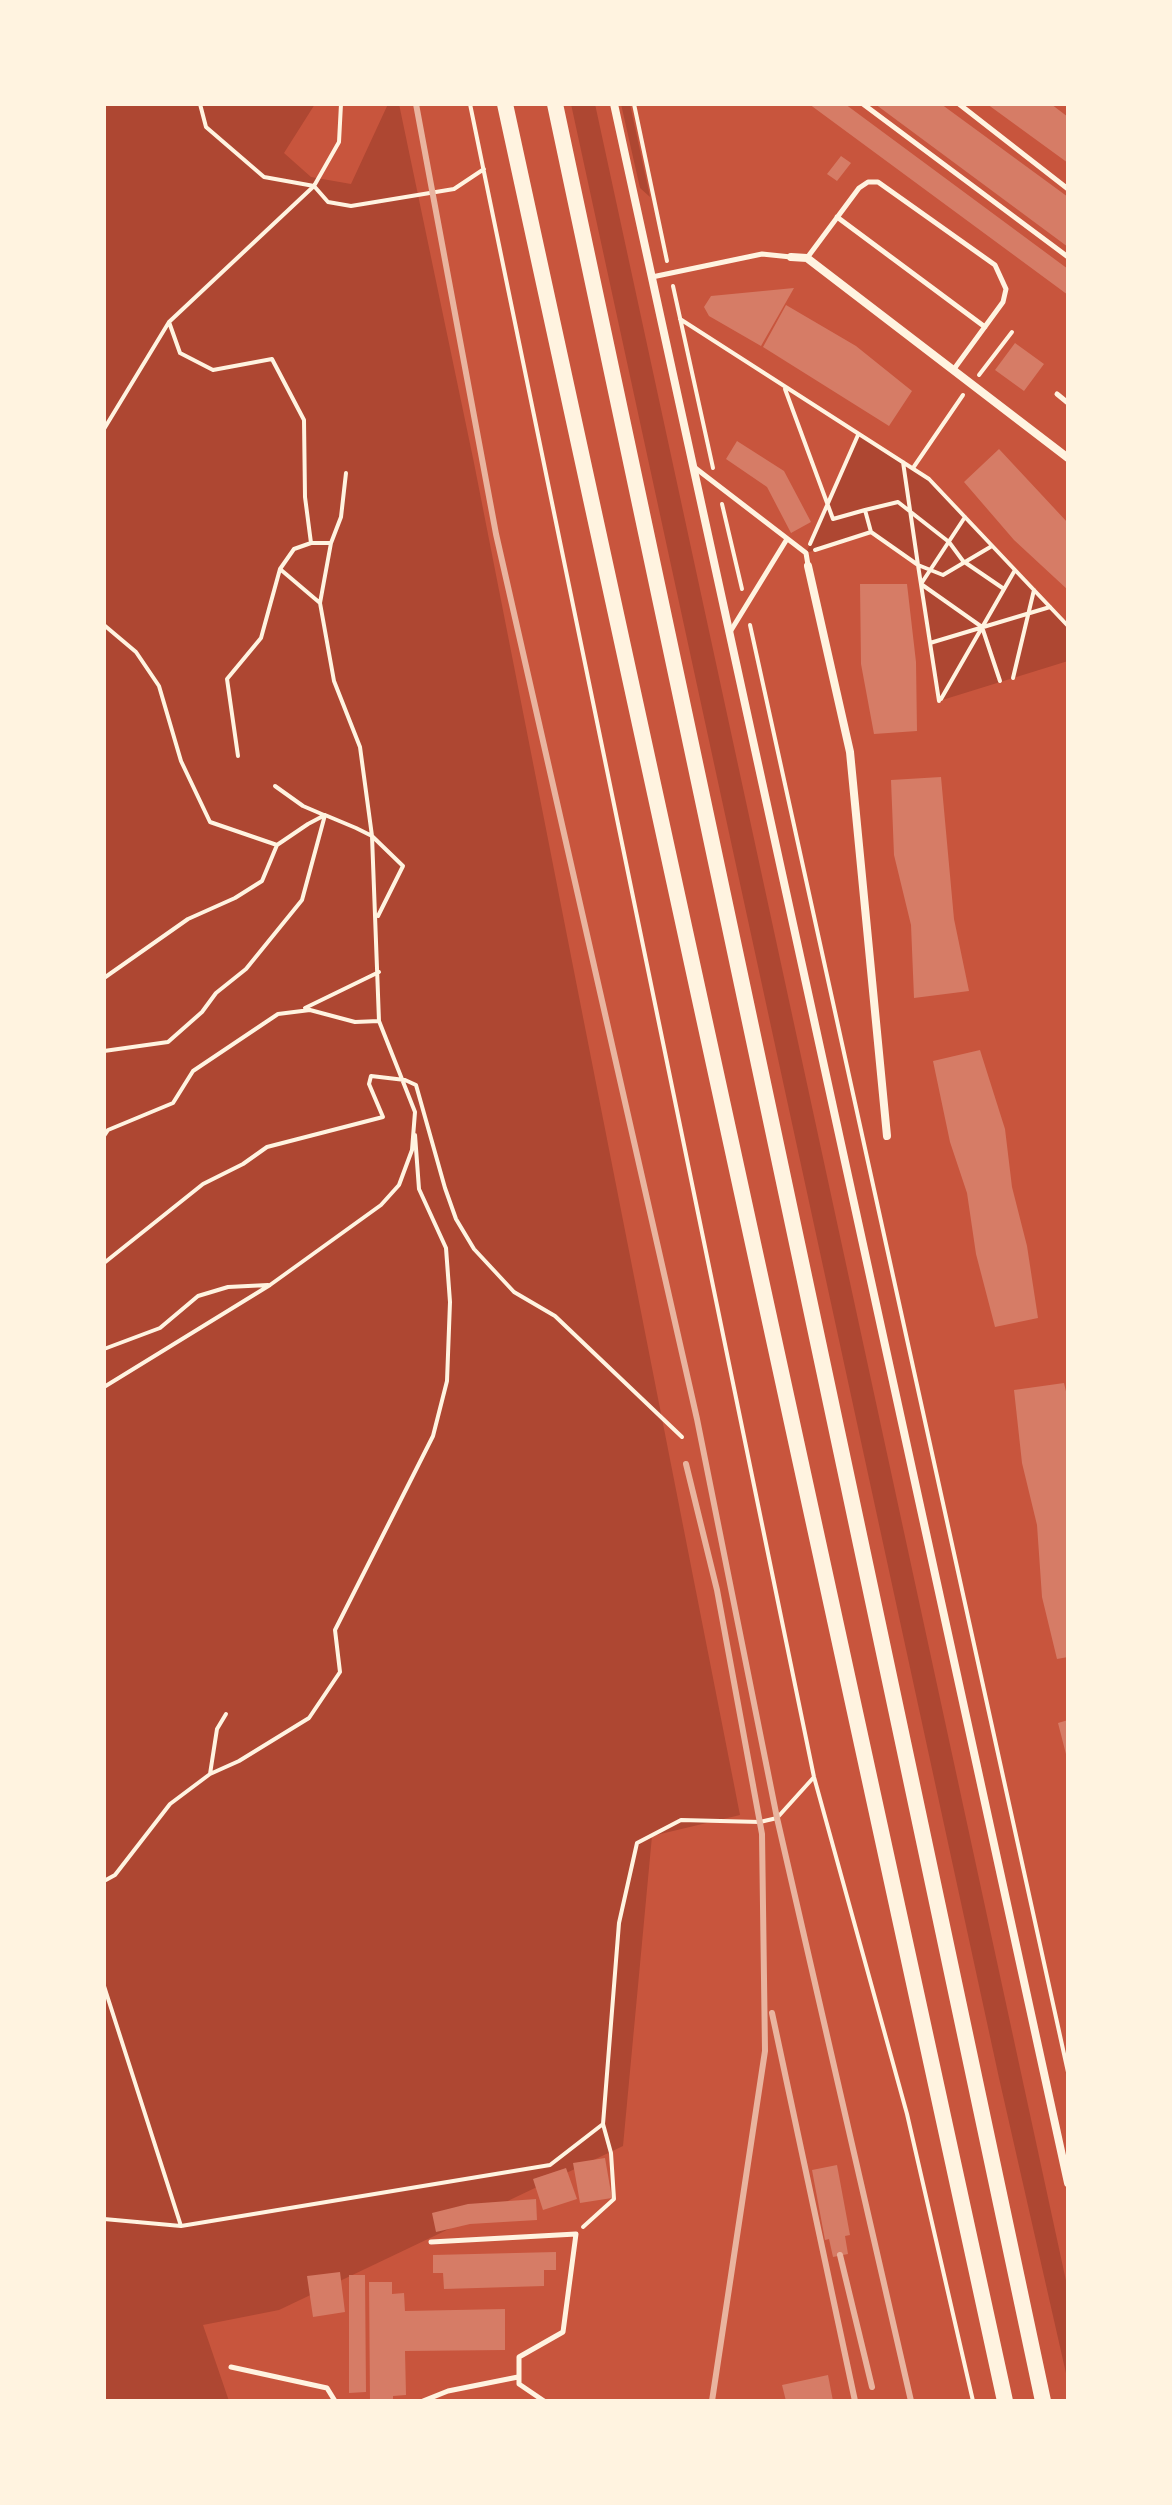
<!DOCTYPE html>
<html>
<head>
<meta charset="utf-8">
<style>
	body { margin:0 }
	#map { position:relative; width:1172px; height:2505px; overflow:hidden; background:#c8553d; font-family:"Nunito Sans",sans-serif }
	canvas { display:block }
	.frame { position:absolute; inset:0; border:106px solid #fff3e0; pointer-events:none }
</style>
</head>
<body>
<div id="map">
<canvas width="1172" height="2505"></canvas>
<div class="frame"></div>
</div>
<script>
const c = document.querySelector('canvas').getContext('2d');
c.lineJoin = 'round';
function fillPath(path, color) {
  c.fillStyle = color;
  c.fill(path, 'evenodd');
}
function toPath(rows) {
  const path = new Path2D();
  for (const r of rows) {
    path.moveTo(r[0], r[1]);
    for (let i = 2; i < r.length; i += 2) path.lineTo(r[i], r[i + 1]);
  }
  return path;
}
function trace(path, color, width, dash) {
  c.strokeStyle = color;
  c.lineWidth = width;
  c.lineCap = dash ? 'butt' : 'round';
  c.setLineDash(dash || []);
  c.stroke(path);
}
const green = toPath([
	[104,104,315,104,284,153,311,177,351,184,388,104,399,104,474,463,740,1815,652,1836,623,2146,279,2310,203,2325,229,2401,104,2401],
	[571,104,595,104,1068,2290,1068,2382,999,2078],
	[621,104,630,104,650,197,640,188],
	[859,434,929,479,1068,626,1068,661,939,701,918,565,871,532,806,553]
]);
const building = toPath([
	[809,104,845,104,1068,269,1068,295],
	[875,104,941,104,1068,197,1068,247],
	[987,104,1051,104,1068,117,1068,163],
	[841,156,851,163,837,181,827,174],
	[794,288,761,346,709,316,704,307,711,296],
	[786,305,856,346,912,391,889,426,763,347],
	[1015,343,1044,364,1024,391,995,370],
	[737,441,784,471,811,522,791,533,767,487,726,459],
	[999,449,1068,523,1068,590,1014,540,964,482],
	[860,584,907,584,916,662,917,731,874,734,861,664],
	[941,777,954,919,969,991,914,998,911,925,894,855,891,780],
	[980,1050,1005,1129,1012,1187,1027,1246,1038,1318,995,1327,976,1254,967,1193,950,1142,933,1061],
	[1064,1383,1068,1400,1068,1657,1057,1659,1042,1597,1037,1525,1022,1463,1014,1390],
	[1068,1720,1068,1758,1067,1758,1058,1723],
	[605,2158,612,2198,580,2203,573,2163],
	[837,2165,850,2235,845,2236,848,2254,833,2257,829,2239,825,2240,812,2170],
	[566,2168,577,2199,543,2210,533,2179],
	[536,2199,537,2220,470,2224,436,2232,432,2213,468,2204],
	[556,2252,556,2270,544,2270,544,2286,444,2289,443,2273,433,2273,433,2255],
	[340,2272,345,2312,313,2317,307,2276],
	[349,2275,365,2275,366,2392,349,2393],
	[369,2282,392,2282,392,2294,404,2293,405,2311,505,2309,505,2350,405,2351,406,2395,393,2396,393,2401,370,2401],
	[828,2375,833,2401,786,2401,782,2385]
]);
const path = toPath([
	[200,104,206,127,264,177,314,186,328,202,351,206,454,189,484,169],
	[470,104,814,1777,907,2114,973,2401],
	[634,104,667,261],
	[673,286,713,468],
	[680,319,929,479,1068,626],
	[169,322,180,353,213,370,272,359,304,420,305,497,311,543],
	[979,375,1012,332],
	[785,389,833,519,865,510,871,532],
	[104,429,169,322,314,186,339,142,341,104],
	[903,462,918,565,943,575,992,546],
	[913,468,963,395],
	[722,504,742,589],
	[865,510,898,502,949,542,963,561,1004,589],
	[965,517,921,584,982,627,1000,681],
	[331,543,320,603,334,681,360,747,372,836,403,866,378,916],
	[810,544,858,435],
	[815,550,871,532,918,565,939,701],
	[280,569,320,603],
	[104,625,136,652,159,686,181,761,210,822,277,845],
	[750,625,1068,2072],
	[930,643,1050,607],
	[1013,678,1034,590],
	[941,699,1015,570],
	[238,756,227,679,261,638,280,569,294,549,311,543,331,543,341,517,346,473],
	[275,786,303,806,324,815],
	[104,978,188,919,235,898,262,881,277,845,308,824,325,815,356,828,372,836,379,1021,415,1112,412,1150,399,1185,381,1205,270,1285,104,1387],
	[305,1008,379,972],
	[104,1051,168,1042,202,1012,216,993,246,969,302,900,325,815],
	[104,1136,108,1130,173,1103,193,1071,278,1014,310,1010,355,1022,379,1021],
	[104,1263,203,1184,243,1164,267,1147,383,1117,369,1084,371,1076,405,1080,416,1085,445,1188,456,1219,474,1249,514,1292,555,1316,682,1437],
	[104,1349,160,1328,198,1296,228,1287,268,1285],
	[210,1774,239,1761,309,1718,340,1672,335,1630,433,1436,447,1381,450,1302,446,1248,419,1189,415,1135],
	[104,1881,115,1875,170,1804,210,1774,217,1729,226,1714],
	[104,1986,181,2226],
	[104,2219,181,2226,550,2165,603,2124,619,1923,637,1843,681,1820,760,1822,777,1818,814,1777],
	[583,2227,614,2199,611,2153,603,2124]
]);
const service = toPath([
	[863,104,1068,257],
	[959,104,1068,189],
	[837,217,985,327],
	[807,258,859,188,868,182,878,182,995,265,1006,289,1003,302,954,369],
	[652,277,762,254,791,257],
	[1057,394,1068,403],
	[694,467,806,553,808,565],
	[730,632,787,539],
	[431,2242,576,2234,563,2332,519,2357,519,2384,544,2401],
	[231,2367,327,2388,335,2401],
	[423,2401,448,2391,518,2377]
]);
const minor = toPath([
	[614,104,1068,2183],
	[791,257,807,258,1068,458],
	[808,566,850,752,887,1136]
]);
const trunk = toPath([
	[505,104,1005,2401],
	[555,104,1043,2401]
]);
const rail = toPath([
	[416,104,496,534,697,1419,777,1818,911,2401],
	[686,1464,717,1590,762,1834,765,2051,712,2401],
	[772,2013,855,2401],
	[840,2255,872,2387]
]);
fillPath(green, '#ae4732');
fillPath(building, '#d67c66');
trace(path, '#fff3e0', 4);
trace(service, '#fff3e0', 5);
trace(minor, '#fff3e0', 8);
trace(trunk, '#fff3e0', 16);
trace(rail, '#e9b49f', 6);
</script>
</body>
</html>
